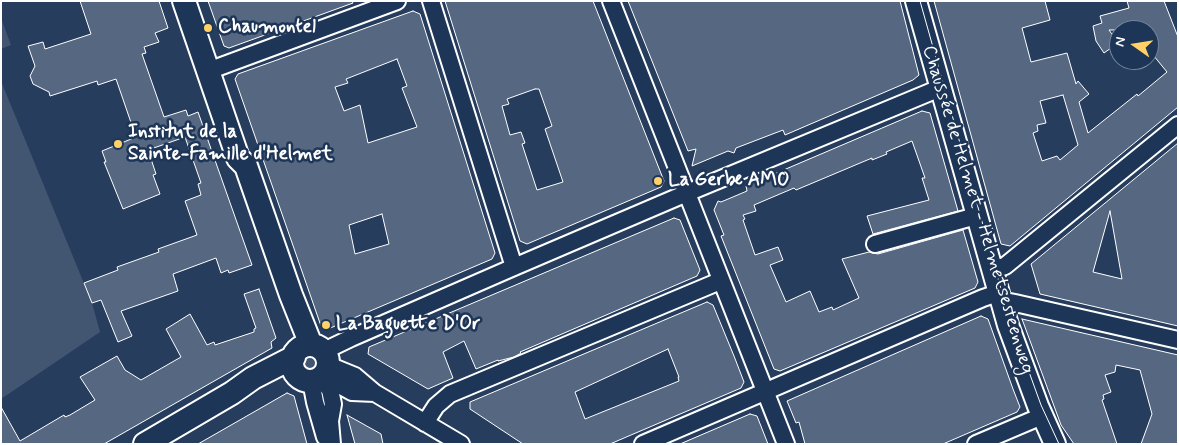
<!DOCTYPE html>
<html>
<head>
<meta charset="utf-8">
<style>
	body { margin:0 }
	#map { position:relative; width:1179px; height:445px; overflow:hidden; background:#263d5e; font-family:Mynerve,sans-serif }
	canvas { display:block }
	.frame { position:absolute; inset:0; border:2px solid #fff; pointer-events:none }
	.north { position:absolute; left:1109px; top:20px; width:50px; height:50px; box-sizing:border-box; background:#1d3557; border:1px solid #77869a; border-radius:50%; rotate:283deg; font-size:14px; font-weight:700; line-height:20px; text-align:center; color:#fff }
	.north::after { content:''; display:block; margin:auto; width:18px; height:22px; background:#ffd166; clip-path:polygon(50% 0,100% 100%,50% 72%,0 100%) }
</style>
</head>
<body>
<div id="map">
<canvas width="1179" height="445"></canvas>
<div class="frame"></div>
<div class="north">N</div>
</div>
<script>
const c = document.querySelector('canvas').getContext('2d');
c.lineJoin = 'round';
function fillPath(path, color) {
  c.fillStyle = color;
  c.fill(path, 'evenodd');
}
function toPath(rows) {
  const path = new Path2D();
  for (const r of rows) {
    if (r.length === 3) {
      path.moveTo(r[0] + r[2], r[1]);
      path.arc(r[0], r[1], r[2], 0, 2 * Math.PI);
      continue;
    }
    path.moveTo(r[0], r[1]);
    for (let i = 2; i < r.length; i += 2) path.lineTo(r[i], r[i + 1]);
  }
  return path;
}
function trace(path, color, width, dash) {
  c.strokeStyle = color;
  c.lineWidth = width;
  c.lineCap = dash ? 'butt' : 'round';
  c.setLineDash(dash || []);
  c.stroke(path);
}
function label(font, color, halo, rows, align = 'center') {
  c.font = font + ' Mynerve,sans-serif';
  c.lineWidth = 5;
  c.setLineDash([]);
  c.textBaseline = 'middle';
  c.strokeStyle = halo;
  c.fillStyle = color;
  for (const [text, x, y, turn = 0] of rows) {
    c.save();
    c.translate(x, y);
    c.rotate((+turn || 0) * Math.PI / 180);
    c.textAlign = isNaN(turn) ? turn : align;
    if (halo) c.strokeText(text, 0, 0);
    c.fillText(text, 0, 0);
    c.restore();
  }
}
const green = toPath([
	[1,18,11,45,1,49],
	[1,81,92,303,100,332,1,399],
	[311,362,8]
]);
const building = toPath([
	[80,1,159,1,168,28,155,33,159,42,144,47,146,53,142,54,164,117,186,110,188,116,198,112,252,265,229,273,228,270,221,273,216,258,173,274,178,291,121,311,132,336,118,342,101,300,92,303,84,283,118,270,117,267,159,252,158,249,197,235,185,201,201,195,198,184,201,183,185,137,148,150,156,174,153,175,160,194,123,209,104,162,106,162,102,151,136,137,116,79,98,85,97,81,50,96,49,92,33,84,30,76,35,66,28,46,43,42,45,49,91,34,80,1],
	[208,1,352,1,353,3,229,48,224,46,208,1],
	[445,1,593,1,664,181,661,187,527,244,520,241,445,1],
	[535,89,539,89,552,126,545,129,563,182,537,190,524,150,522,144,525,143,521,132,510,135,502,106,509,104,507,99,535,89],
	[628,1,900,1,919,75,913,80,785,135,783,130,736,148,734,153,728,151,692,166,696,149,688,151,628,1],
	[934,1,1045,1,1050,20,1022,28,1031,62,1067,53,1076,84,1078,81,1089,94,1079,102,1088,133,1137,94,1138,96,1167,72,1149,50,1149,30,1109,30,1118,43,1104,53,1096,41,1093,26,1102,23,1100,16,1129,8,1127,1,1164,1,1178,37,1178,107,1010,246,1001,244,934,1],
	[1063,95,1078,145,1060,160,1057,156,1042,161,1033,133,1038,131,1037,125,1046,123,1040,101,1063,95],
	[413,11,420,14,495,253,492,259,328,329,321,326,235,79,238,74,413,11],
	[397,59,407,86,402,88,417,127,368,143,360,105,344,111,335,87,348,83,346,79,397,59],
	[382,214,389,244,355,254,349,225,382,214],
	[922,111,930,113,958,211,873,234,867,216,929,200,922,178,925,178,912,141,886,152,887,154,872,160,872,158,796,190,794,188,754,205,756,211,743,215,745,219,743,220,755,255,778,247,783,260,770,265,786,302,810,291,819,312,832,307,833,310,859,298,842,259,869,252,878,254,963,230,978,282,975,288,780,371,774,369,721,236,724,235,714,210,718,201,721,202,747,191,746,186,922,111],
	[1178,143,1178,326,1040,294,1031,264,1178,143],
	[1110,211,1122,279,1093,272,1110,211],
	[674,218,680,220,700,270,697,276,541,343,520,352,521,353,514,357,498,361,498,360,476,369,464,341,443,352,453,378,428,389,368,354,369,347,674,218],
	[259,289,276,338,271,342,272,348,104,444,1,444,1,407,20,441,64,415,65,417,70,415,95,400,80,377,117,356,125,370,141,380,181,357,166,329,190,314,207,345,214,342,215,345,254,332,254,329,256,328,244,294,259,289],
	[707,302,713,305,734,356,744,382,741,388,610,444,523,444,470,409,470,402,707,302],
	[668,349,679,377,678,377,679,381,585,419,575,392,668,349],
	[981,316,988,319,1013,389,1020,407,1017,412,943,444,805,444,799,422,796,423,787,401,981,316],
	[1022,319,1178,355,1178,444,1141,444,1152,414,1140,370,1116,365,1115,372,1105,375,1111,392,1103,395,1104,399,1102,400,1117,444,1074,444,1061,425,1022,319],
	[287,393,294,396,307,444,198,444,287,393],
	[750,414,757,416,768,444,680,444,750,414],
	[347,415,381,434,383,444,355,444,347,415]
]);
const minor = toPath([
	[431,1,514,267],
	[611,1,786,444],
	[208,71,397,1],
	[875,244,976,216],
	[992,270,1005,266,1178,125],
	[1002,305,1010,302,1015,303,1178,340],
	[324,351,351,338,514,267,687,193,940,88],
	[328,365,355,376,375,393,461,444],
	[323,376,352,392,375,393],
	[321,378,330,390,333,404,330,421,332,444],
	[311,381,315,402,325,437],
	[425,423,436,406,450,394,720,281],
	[643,444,983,298,998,293],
	[976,444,1042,416]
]);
const tertiary = toPath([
	[916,1,1008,325,1038,406,1055,444]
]);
const secondary = toPath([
	[184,1,238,158,246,166,291,295,311,345],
	[310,363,18],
	[145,444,232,393,253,378,294,357]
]);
const tram = toPath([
	[920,1,1008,314,1041,405,1059,444]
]);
const markers = [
	[208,28,5,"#ffd166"],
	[118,144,5,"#ffd166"],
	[658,181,5,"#ffd166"],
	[326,325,5,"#ffd166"]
];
const poiNames = [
	["Chaumontel",218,28],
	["Institut de la",128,133],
	["Sainte-Famille d'Helmet",128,155],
	["La Gerbe AMO",668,181],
	["La Baguette D'Or",336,325]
];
const streetNames = [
	["Chaussée de Helmet - Helmetsesteenweg",977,210,73]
];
fillPath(green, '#425672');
fillPath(building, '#556781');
trace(building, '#fff', 1);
trace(minor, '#fff', 20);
trace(tertiary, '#fff', 24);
trace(secondary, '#fff', 26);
trace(minor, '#1d3557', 16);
trace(tertiary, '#1d3557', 20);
trace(secondary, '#1d3557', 22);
trace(tram, '#fff', 1);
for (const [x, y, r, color] of markers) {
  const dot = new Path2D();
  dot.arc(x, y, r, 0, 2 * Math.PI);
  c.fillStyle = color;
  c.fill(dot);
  trace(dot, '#1d3557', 2);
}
label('bold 19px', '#fff', '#1d3557', poiNames, 'left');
label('19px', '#fff', '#1d3557', streetNames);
</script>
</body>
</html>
